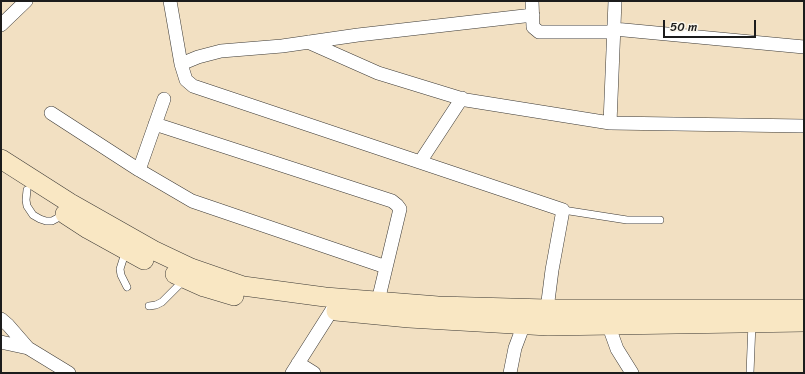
<!DOCTYPE html>
<html>
<head>
<meta charset="utf-8">
<style>
	body { margin:0 }
	#map { position:relative; width:805px; height:374px; overflow:hidden; background:#f2e0c2; font-family:Sriracha,sans-serif }
	canvas { display:block }
	.frame { position:absolute; inset:0; border:2px solid #1c1c1c; pointer-events:none }
	.scale { position:absolute; left:663px; top:20px; width:93px; height:18px; box-sizing:border-box; border:2px solid #1c1c1c; border-top:0; padding-left:5px; font-size:12px; line-height:14px; white-space:nowrap; color:#1c1c1c; -webkit-text-stroke:3px #fbf7ec; paint-order:stroke }
</style>
</head>
<body>
<div id="map">
<canvas width="805" height="374"></canvas>
<div class="frame"></div>
<div class="scale">50 m</div>
</div>
<script>
const c = document.querySelector('canvas').getContext('2d');
c.lineJoin = 'round';
function toPath(rows) {
  const path = new Path2D();
  for (const r of rows) {
    path.moveTo(r[0], r[1]);
    for (let i = 2; i < r.length; i += 2) path.lineTo(r[i], r[i + 1]);
  }
  return path;
}
function trace(path, color, width, dash) {
  c.strokeStyle = color;
  c.lineWidth = width;
  c.lineCap = dash ? 'butt' : 'round';
  c.setLineDash(dash || []);
  c.stroke(path);
}
const lane = toPath([
	[27,190,26,200,27,206,33,215,40,219,46,221,52,221,65,214],
	[563,210,627,220,660,220],
	[126,250,120,269,121,275,127,287],
	[149,306,156,305,162,302,185,279],
	[750,373,752,323]
]);
const street = toPath([
	[170,1,181,64,186,80,193,86,563,210,552,270,547,309],
	[532,1,533,27,539,32,614,32],
	[1,25,26,1],
	[614,29,804,47],
	[308,42,378,73,466,100,610,123,804,126],
	[181,64,198,57,221,51,282,46,358,35,533,15],
	[51,113,139,170,192,201,386,267],
	[610,123,615,1],
	[155,124,392,201,397,205,400,209,378,301],
	[420,162,462,98],
	[139,170,164,99],
	[1,319,8,325,28,348],
	[608,324,617,349,632,373],
	[1,342,28,348,69,373],
	[298,363,314,373],
	[292,373,332,310],
	[510,373,515,348,524,324]
]);
const secondary = toPath([
	[1,159,70,203,153,250,191,268,243,286,325,297,438,306,547,309,804,309],
	[65,214,88,229,144,260],
	[175,274,204,287,234,296],
	[336,311,409,318,548,326,804,322]
]);
trace(lane, '#3c3935', 8);
trace(street, '#3c3935', 14);
trace(secondary, '#3c3935', 20);
trace(lane, '#fff', 7);
trace(street, '#fff', 13);
trace(secondary, '#f9e7c3', 19);
</script>
</body>
</html>
